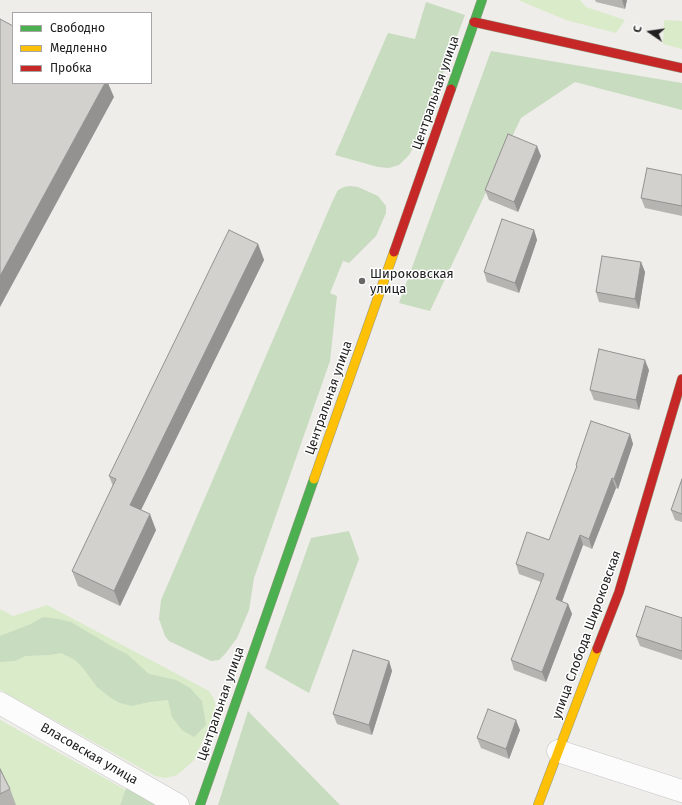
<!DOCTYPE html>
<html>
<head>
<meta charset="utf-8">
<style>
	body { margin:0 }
	#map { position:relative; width:682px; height:805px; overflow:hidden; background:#eeede9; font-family:"Fira Sans",sans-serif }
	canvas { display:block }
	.legend { position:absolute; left:12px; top:12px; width:140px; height:72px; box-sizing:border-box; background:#fff; border:1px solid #a6a6a6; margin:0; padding:5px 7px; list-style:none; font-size:12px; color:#202020 }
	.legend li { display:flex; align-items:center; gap:8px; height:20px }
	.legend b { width:20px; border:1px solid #a6a6a6 }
	.north { position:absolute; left:630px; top:12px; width:40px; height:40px; -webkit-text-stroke:3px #fff; paint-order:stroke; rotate:283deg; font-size:11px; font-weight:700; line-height:16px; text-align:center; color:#202020 }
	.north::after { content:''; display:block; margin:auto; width:14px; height:18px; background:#202020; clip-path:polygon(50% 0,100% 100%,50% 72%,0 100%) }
</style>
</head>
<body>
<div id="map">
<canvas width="682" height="805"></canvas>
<ul class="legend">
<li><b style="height:5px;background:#4caf50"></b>Свободно</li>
<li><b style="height:5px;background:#ffc107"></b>Медленно</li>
<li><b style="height:5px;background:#c62828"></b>Пробка</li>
</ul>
<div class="north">С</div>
</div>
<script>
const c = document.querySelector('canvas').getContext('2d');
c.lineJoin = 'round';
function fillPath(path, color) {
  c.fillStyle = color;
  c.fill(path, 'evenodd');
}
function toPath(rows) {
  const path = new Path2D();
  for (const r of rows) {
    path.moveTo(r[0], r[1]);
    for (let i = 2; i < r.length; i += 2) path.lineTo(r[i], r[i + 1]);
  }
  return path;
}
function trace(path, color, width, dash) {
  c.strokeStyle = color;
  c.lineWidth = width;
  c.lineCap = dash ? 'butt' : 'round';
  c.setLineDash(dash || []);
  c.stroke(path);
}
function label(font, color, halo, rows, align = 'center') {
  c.font = font + ' "Fira Sans",sans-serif';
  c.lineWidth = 3;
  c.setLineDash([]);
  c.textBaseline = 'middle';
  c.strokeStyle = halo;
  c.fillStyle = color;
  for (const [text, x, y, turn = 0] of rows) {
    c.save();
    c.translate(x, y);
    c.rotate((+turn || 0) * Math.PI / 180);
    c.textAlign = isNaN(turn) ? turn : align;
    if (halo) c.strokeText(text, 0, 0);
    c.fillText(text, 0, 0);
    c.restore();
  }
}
const grass = toPath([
	[518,0,580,0,586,7,625,20,616,33,566,20],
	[664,20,682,21,682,49,663,44],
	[47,605,209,691,214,699,216,710,194,760,183,770,177,775,166,778,155,776,0,690,0,609,13,616],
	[0,720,126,790,120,805,15,805,0,776]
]);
const forest = toPath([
	[426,2,465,15,418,140,409,155,399,165,389,168,378,167,335,155,388,33,415,39],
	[491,51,682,83,682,110,575,82,521,118,430,311,399,303],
	[350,186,358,187,378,196,386,206,386,213,376,236,349,263,343,261,330,293,337,296,330,361,254,578,249,610,237,638,225,654,219,660,211,661,169,641,165,636,159,619,161,600,333,200,338,190,344,187],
	[349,531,359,559,309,693,265,668,311,538],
	[43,617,58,619,71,622,113,647,127,654,149,674,176,680,190,688,202,701,206,725,194,737,182,730,172,717,168,700,149,702,132,706,120,703,111,698,97,687,83,668,75,660,61,653,50,655,25,656,15,661,0,662,0,636,31,624],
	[248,711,340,805,218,805],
	[127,786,159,805,120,805]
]);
const street = toPath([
	[0,703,178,805],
	[558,751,682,791]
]);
const fast = toPath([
	[451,89,482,0],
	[200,805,314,479]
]);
const slow = toPath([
	[314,479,394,252],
	[538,805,597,649]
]);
const jam = toPath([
	[474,22,682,68],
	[394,252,451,89],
	[597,649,619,592,682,379]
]);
const wall = toPath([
	[595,0,627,0,625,9,596,2],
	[541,156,518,212,489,200,485,190],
	[682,175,682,216,645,208,641,198],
	[534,230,537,240,519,293,487,282,484,272],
	[258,244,264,260,141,510,156,530,120,606,78,586,72,571,113,486,109,476],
	[641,262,645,272,639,309,599,302,596,292],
	[649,370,639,410,594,400,590,390],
	[630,434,633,444,618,489,616,488,592,549,583,545,562,602,568,604,572,614,546,682,514,670,511,660,541,582,519,574,516,564,549,540,577,468,576,465],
	[682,479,682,522,675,520,671,510],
	[682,618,682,660,640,646,636,636],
	[389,661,392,671,372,735,337,724,333,714],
	[520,730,509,759,481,748,477,738],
	[0,769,10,789,16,805,0,805]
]);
const shadedWall = toPath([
	[622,0,627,0,625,9],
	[105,83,108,83,114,97,0,307,0,276],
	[537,146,541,156,518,212,514,202],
	[534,230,537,240,519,293,515,283],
	[258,244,264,260,136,520,130,505],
	[641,262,645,272,639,309,635,299],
	[645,360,649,370,639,410,636,400],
	[630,434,633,444,618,489,614,479],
	[612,478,616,488,592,549,589,539],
	[150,514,156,530,120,606,114,591],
	[580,535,583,545,559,609,556,599],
	[568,604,572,614,546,682,542,672],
	[389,661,392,671,372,735,369,725],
	[516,720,520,730,509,759,506,749]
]);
const building = toPath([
	[0,19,13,26,13,83,105,83,0,276,0,19],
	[508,134,537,146,514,202,485,190,508,134],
	[647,168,682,175,682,206,641,198,647,168],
	[502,219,534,230,515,283,484,272,502,219],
	[229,230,258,244,130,505,150,514,114,591,72,571,116,479,109,476,229,230],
	[602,256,641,262,635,299,596,292,602,256],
	[599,349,645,360,636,400,590,390,599,349],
	[591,421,630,434,614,479,612,478,589,539,580,535,556,599,568,604,542,672,511,660,544,574,516,564,527,532,549,540,577,466,576,465,591,421],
	[682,479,682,514,671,510,682,479],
	[646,606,682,618,682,651,636,636,646,606],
	[353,650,389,661,369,725,333,714,353,650],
	[488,709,516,720,506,749,477,738,488,709],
	[0,769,10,789,0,794,0,769]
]);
const markers = [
	[362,281,4,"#686866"]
];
const streetNames = [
	["Центральная улица",436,93,-71],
	["Центральная улица",329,398,-71],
	["улица Слобода Широковская",587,635,-70],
	["Центральная улица",221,704,-71],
	["Власовская улица",89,754,30]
];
const poiNames = [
	["Широковская",370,274],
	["улица",370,289]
];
fillPath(grass, '#d9ebc9');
fillPath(forest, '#c8dcbf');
trace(street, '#c7c6c5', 23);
trace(fast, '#959881', 10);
trace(slow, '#959881', 10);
trace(jam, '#959881', 10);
trace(street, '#fcfcfc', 22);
trace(fast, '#4caf50', 9);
trace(slow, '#ffc107', 9);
trace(jam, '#c62828', 9);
fillPath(wall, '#b5b4b1');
fillPath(shadedWall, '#939290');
fillPath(building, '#d2d1ce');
trace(building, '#939290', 1);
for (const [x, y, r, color] of markers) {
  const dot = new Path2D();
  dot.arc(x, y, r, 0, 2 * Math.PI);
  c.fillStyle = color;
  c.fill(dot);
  trace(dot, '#fff', 1.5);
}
label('13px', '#202020', '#fff', streetNames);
label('13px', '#202020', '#fff', poiNames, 'left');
</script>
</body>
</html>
